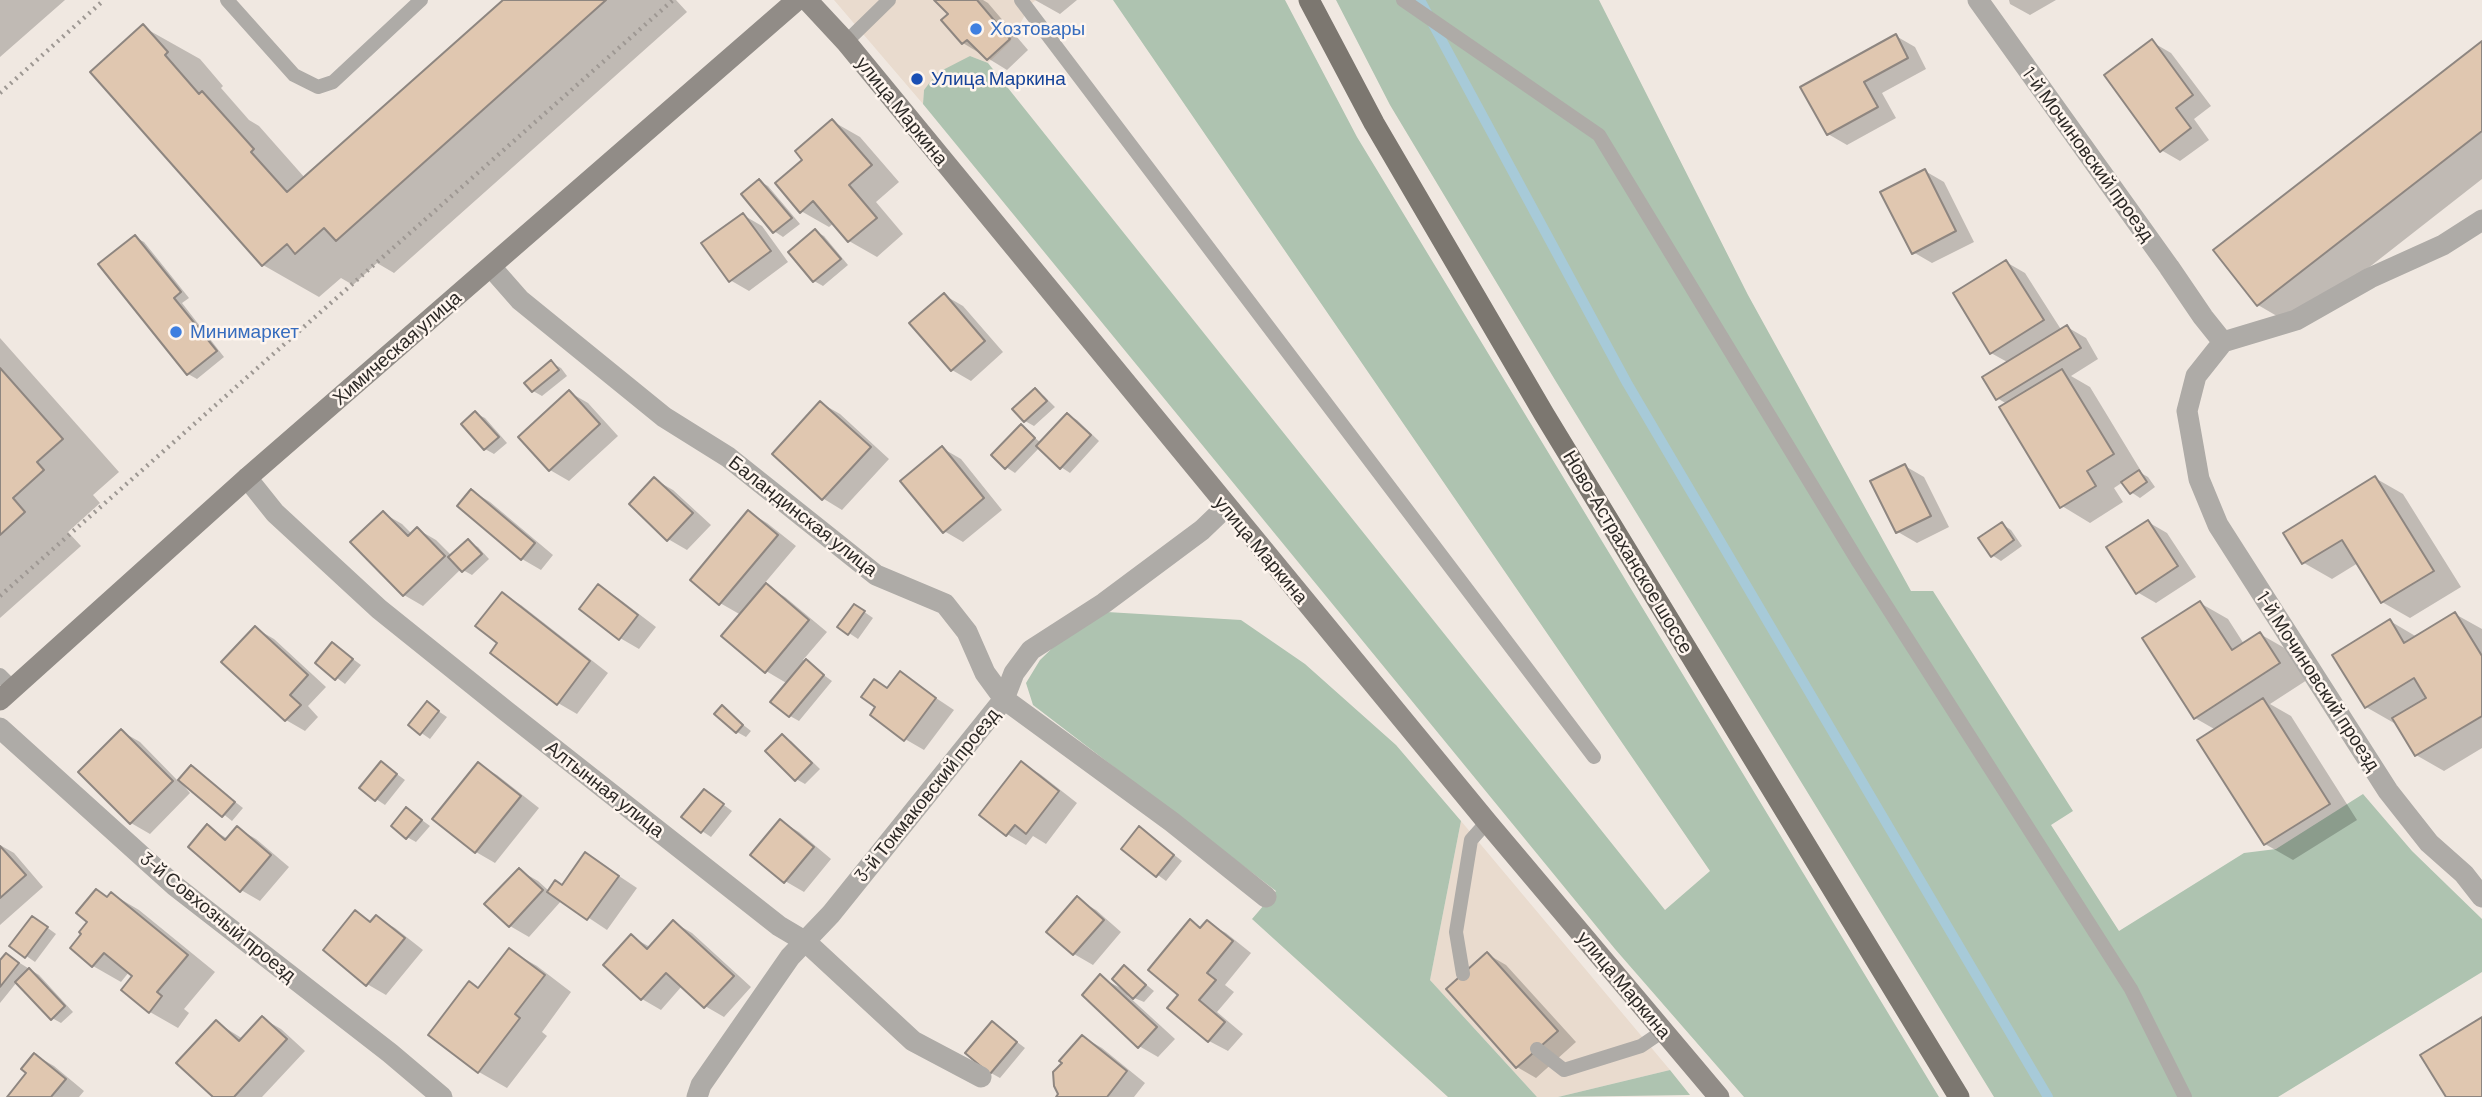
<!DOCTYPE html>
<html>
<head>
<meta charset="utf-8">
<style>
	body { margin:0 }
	canvas { display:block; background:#f0e8e1 }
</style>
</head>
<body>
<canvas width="2482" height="1097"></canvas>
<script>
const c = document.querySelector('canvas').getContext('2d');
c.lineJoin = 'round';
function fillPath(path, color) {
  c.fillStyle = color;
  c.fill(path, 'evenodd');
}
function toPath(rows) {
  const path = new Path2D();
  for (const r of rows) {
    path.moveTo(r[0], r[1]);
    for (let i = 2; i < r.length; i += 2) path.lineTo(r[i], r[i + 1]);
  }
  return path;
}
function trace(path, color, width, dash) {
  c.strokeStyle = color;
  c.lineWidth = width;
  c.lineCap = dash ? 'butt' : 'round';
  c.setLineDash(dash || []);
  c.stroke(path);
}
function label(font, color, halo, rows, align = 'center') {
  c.font = font + ' Barlow,sans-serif';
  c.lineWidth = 5;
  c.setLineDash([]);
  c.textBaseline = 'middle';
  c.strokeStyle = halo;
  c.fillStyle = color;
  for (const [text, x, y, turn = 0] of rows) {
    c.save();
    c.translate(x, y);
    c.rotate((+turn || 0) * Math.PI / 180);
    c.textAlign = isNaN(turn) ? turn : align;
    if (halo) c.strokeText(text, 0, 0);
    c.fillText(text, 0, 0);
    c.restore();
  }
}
const built = toPath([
	[834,0,1036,0,1031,4,1010,42,988,63,970,56,924,90,923,104],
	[1461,821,1670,1070,1558,1097,1537,1097,1430,980]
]);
const green = toPath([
	[1113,0,1285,0,1357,137,1939,1097,1744,1097,1615,949,923,104,924,90,937,73,970,56,988,63,1665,910,1710,871],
	[1336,0,1599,0,1748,295,1911,591,1933,591,2073,811,2051,825,2119,931,2244,853,2276,849,2363,794,2412,851,2482,919,2482,972,2278,1097,1994,1097,1555,380,1390,105],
	[1107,612,1241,620,1305,664,1396,745,1461,821,1430,980,1537,1097,1448,1097,1252,919,1276,891,1033,705,1026,683,1040,660,1071,630],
	[1670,1070,1690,1095,1558,1097]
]);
const shadow = toPath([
	[0,0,65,0,0,57],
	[505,0,676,0,687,12,394,273,377,263,353,285,341,278,319,297,263,265,143,27,200,59,223,86,221,88,249,120,259,126,305,178],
	[936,0,983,0,988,3,1028,50,1007,70,963,43,951,14],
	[1035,0,1077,0,1060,14],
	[2009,0,2056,0,2030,15,2010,4],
	[1896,36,1915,47,1926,69,1882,93,1896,118,1847,145,1828,134,1802,87],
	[2152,42,2171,53,2211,106,2194,119,2209,140,2180,161,2161,150],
	[2482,43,2482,179,2294,326,2258,305],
	[832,121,860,137,899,182,876,202,903,234,877,257,849,241,834,223,829,227,801,211,805,160],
	[1925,171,1944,182,1974,242,1932,263,1913,252],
	[759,181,768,186,800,224,783,237,774,231],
	[743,215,762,226,788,262,749,291,730,280],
	[815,231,824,236,848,265,823,286,814,281],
	[135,237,144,242,189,298,182,303,224,357,197,379,188,374],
	[2006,262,2025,273,2062,331,2067,327,2086,338,2098,359,2071,376,2090,387,2141,471,2139,472,2148,477,2155,487,2140,498,2131,492,2123,482,2114,488,2123,502,2090,523,2062,506,2007,404,1997,398,2009,363,1991,353],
	[944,295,963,306,1003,352,971,381,952,370,911,323],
	[0,338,119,472,93,495,100,503,68,532,81,546,0,618],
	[552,363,561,368,567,376,542,396,533,391],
	[1035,390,1044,396,1055,407,1034,426,1025,421],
	[569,392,588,403,618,436,569,481,550,470],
	[821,403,840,414,889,459,842,510,824,499,775,454],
	[475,413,485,418,507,443,494,454,485,449],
	[1068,415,1077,420,1099,441,1070,473,1061,467,1040,447,1015,473,1006,467,1022,427,1041,443],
	[942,448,961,459,1002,510,963,542,944,531],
	[1905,466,1924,477,1949,527,1917,543,1898,532],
	[2375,478,2403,494,2461,587,2410,618,2382,602,2358,563,2332,579,2304,563,2285,534],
	[654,479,673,490,711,525,687,550,668,539],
	[472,491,490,502,553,555,541,570,522,559],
	[749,512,767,523,796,546,764,584,785,597,827,632,803,660,832,681,799,721,790,716,788,684,766,671,741,615,720,603],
	[383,513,402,524,412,534,417,529,436,540,452,556,468,542,478,547,489,559,472,575,461,569,423,606,404,595],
	[2148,522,2167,533,2196,577,2156,603,2137,592],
	[2002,524,2011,530,2022,546,2001,561,1992,555],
	[599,587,618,598,656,627,639,649,620,638],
	[502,594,521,605,608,673,577,714,558,703,500,643],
	[2200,603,2228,619,2244,644,2260,634,2288,650,2307,680,2270,704,2291,716,2357,820,2293,860,2265,844,2216,730,2195,718],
	[863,611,873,618,858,639,849,633],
	[2455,614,2482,629,2482,748,2444,771,2416,755,2396,722,2394,723,2366,707,2390,621,2417,637],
	[255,628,274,639,326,687,308,706,318,717,305,731,286,720],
	[333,644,361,665,345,684,317,663],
	[900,674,954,710,924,750,905,739,878,707,875,681,889,689],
	[428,704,447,717,430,739,410,725],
	[722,708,751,731,746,737,737,732],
	[121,731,140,742,179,782,191,767,243,808,232,821,185,783,183,785,190,793,150,834,131,823],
	[782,736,791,741,820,769,805,784,796,779],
	[382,763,405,780,385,805,376,799],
	[1021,763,1040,774,1077,803,1046,844,1033,836,1026,845,1007,834],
	[478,764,497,775,539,808,495,863,476,852],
	[705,791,732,811,711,837,702,831],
	[407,809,430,826,416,842,407,837],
	[780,821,799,832,831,859,804,892,785,881],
	[208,827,228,839,237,828,256,839,289,867,260,901,241,890],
	[1148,834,1182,861,1166,881,1123,849],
	[0,845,14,853,43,887,0,925],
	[586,854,637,888,607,930,562,900,529,937,510,926,486,904,519,870,538,881,549,891,563,886],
	[112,894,139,910,215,972,184,1009,189,1013,178,1028,150,1012,134,975,129,972,121,982,93,966,72,948],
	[1077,899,1096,910,1121,932,1093,965,1074,954],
	[356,913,372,922,376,917,395,928,423,950,386,995,367,984],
	[1190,921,1202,928,1207,923,1226,933,1251,953,1225,985,1234,992,1217,1012,1243,1034,1228,1051,1209,1041,1170,1008,1180,995],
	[673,922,692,933,751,987,724,1017,705,1006,682,986,661,1010,642,999,632,937,650,947],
	[41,923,56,934,35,962,12,946],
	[509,950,537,966,571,992,542,1032,547,1036,507,1088,479,1072,431,1035,479,989],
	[1487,954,1506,965,1576,1042,1536,1078,1517,1067],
	[15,960,39,975,73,1012,61,1023,52,1018,17,982,0,1003,0,963],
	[1125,967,1154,991,1144,1002,1127,995,1175,1039,1158,1057,1139,1046,1100,977,1126,991],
	[262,1018,281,1029,305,1051,262,1097,216,1097,216,1022,243,1039],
	[992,1023,1025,1048,1000,1078,991,1073],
	[1083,1037,1102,1048,1145,1083,1134,1097,1058,1097],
	[35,1055,54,1066,84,1091,79,1097,9,1097,29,1073]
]);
const stream = toPath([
	[1420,0,1627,383,2048,1097]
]);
const building = toPath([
	[503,0,606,0,336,241,324,228,295,254,287,244,262,266,90,72,143,24,168,52,165,55,199,94,202,91,254,149,251,152,287,192,503,0],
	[934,0,977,0,1010,39,987,60,967,40,962,44,941,20,948,14,934,0],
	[1896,34,1908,58,1864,82,1878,107,1827,135,1800,87,1896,34],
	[2152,39,2193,95,2176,108,2191,128,2160,152,2104,75,2152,39],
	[2482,41,2482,131,2257,306,2213,250,2482,41],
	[832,119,872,165,849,185,877,218,848,242,813,201,800,213,775,183,802,160,795,151,832,119],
	[1925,169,1956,231,1912,254,1880,192,1925,169],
	[759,179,792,218,773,233,741,194,759,179],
	[743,213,771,251,729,282,701,243,743,213],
	[815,229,841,259,813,282,788,252,815,229],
	[135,235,181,292,174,298,217,351,187,375,98,264,135,235],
	[2006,260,2044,320,1990,354,1953,293,2006,260],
	[944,293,985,341,951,371,909,323,944,293],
	[2067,325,2081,348,1996,400,1982,377,2067,325],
	[551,360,559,370,532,392,524,383,551,360],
	[0,368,63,439,37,462,44,470,13,498,25,512,0,535,0,368],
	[2062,369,2114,454,2087,471,2096,486,2060,508,1999,407,2062,369],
	[1035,388,1047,401,1024,422,1012,409,1035,388],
	[569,390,600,424,549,471,518,437,569,390],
	[820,401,871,447,822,500,772,454,820,401],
	[475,411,499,437,484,450,461,424,475,411],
	[1067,413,1091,435,1060,469,1036,446,1067,413],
	[1021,424,1035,438,1005,469,991,455,1021,424],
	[942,446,984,498,943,533,900,481,942,446],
	[1905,464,1931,516,1896,533,1870,481,1905,464],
	[2139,470,2147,482,2130,494,2121,482,2139,470],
	[2375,476,2434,571,2381,603,2342,540,2302,564,2283,533,2375,476],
	[654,477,693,513,667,541,629,504,654,477],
	[471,489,535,543,521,560,457,506,471,489],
	[748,510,778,535,719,605,690,580,748,510],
	[383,511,408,536,417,527,445,556,403,596,350,542,383,511],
	[2148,520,2178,566,2136,594,2106,547,2148,520],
	[2002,522,2014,540,1991,557,1978,538,2002,522],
	[468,539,482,554,462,572,448,557,468,539],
	[766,583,809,620,765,673,721,636,766,583],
	[598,584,638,615,619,640,579,609,598,584],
	[502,592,590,661,557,705,490,653,497,643,475,626,502,592],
	[2200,601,2232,650,2260,632,2280,663,2194,719,2142,638,2200,601],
	[854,604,865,611,848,635,837,627,854,604],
	[2455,612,2482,656,2482,716,2415,756,2392,718,2426,698,2414,678,2365,708,2332,655,2390,619,2404,643,2455,612],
	[255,626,308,675,290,695,301,705,285,721,221,662,255,626],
	[332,642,353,659,335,680,315,663,332,642],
	[806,659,824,675,789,717,770,702,806,659],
	[900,671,936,698,904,741,870,715,875,707,861,697,874,679,887,688,900,671],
	[2263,698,2330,804,2264,845,2197,740,2263,698],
	[427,701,439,711,420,735,408,725,427,701],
	[722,705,743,725,736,733,714,714,722,705],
	[121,729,173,781,130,824,78,772,121,729],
	[782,734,812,763,795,781,765,751,782,734],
	[381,761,397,774,375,801,359,788,381,761],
	[1021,761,1059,791,1026,834,1015,825,1006,836,979,815,1021,761],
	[478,762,521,796,475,853,432,819,478,762],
	[191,765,235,802,222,817,178,780,191,765],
	[704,789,724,804,701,833,681,817,704,789],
	[406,807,422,820,406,839,391,826,406,807],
	[780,819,814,847,784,883,750,855,780,819],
	[207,824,225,840,237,826,271,855,240,892,188,847,207,824],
	[1139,826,1174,855,1156,877,1121,849,1139,826],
	[0,846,26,875,0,898,0,846],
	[585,852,619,876,587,920,547,892,555,880,562,885,585,852],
	[519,868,543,890,509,927,484,904,519,868],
	[96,889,107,897,111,892,188,955,157,992,162,996,149,1013,121,990,132,976,104,953,92,967,70,948,81,934,79,932,87,922,76,913,96,889],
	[1077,896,1104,920,1073,955,1046,932,1077,896],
	[355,910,370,922,376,915,405,938,366,986,323,950,355,910],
	[32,916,48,927,25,958,9,946,32,916],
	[1190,919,1200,928,1207,920,1233,941,1207,973,1216,980,1199,1000,1225,1022,1208,1042,1167,1008,1178,995,1148,970,1190,919],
	[673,920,734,976,704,1008,666,973,641,1000,603,965,631,934,647,949,673,920],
	[509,948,545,975,515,1014,520,1018,478,1073,428,1035,469,981,478,988,509,948],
	[1487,952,1558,1031,1516,1068,1446,989,1487,952],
	[6,953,19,963,0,987,0,960,6,953],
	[1124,965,1146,985,1133,999,1112,979,1124,965],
	[29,968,65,1006,51,1020,15,982,29,968],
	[1100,974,1157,1027,1138,1048,1082,995,1100,974],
	[262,1016,287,1039,234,1097,213,1097,176,1063,216,1020,239,1041,262,1016],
	[2482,1017,2482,1097,2446,1097,2420,1055,2482,1017],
	[992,1021,1017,1042,990,1074,965,1053,992,1021],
	[1082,1035,1127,1071,1107,1097,1056,1097,1058,1094,1054,1086,1053,1072,1062,1063,1059,1061,1082,1035],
	[34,1053,66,1079,51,1097,7,1097,26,1073,21,1069,34,1053]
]);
const path = toPath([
	[0,93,104,0],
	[0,596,673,0]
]);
const lane = toPath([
	[227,0,294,75,318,87,333,82,421,0],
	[1021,0,1594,757],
	[1403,0,1599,135,1859,563,2131,989,2185,1097],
	[846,42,889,0],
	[0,675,13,688],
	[1463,974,1456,932,1471,840,1487,822],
	[1537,1049,1564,1070,1641,1046,1663,1031]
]);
const street = toPath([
	[1978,0,2169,267,2203,317,2223,342],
	[2482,220,2443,245,2370,278,2296,320,2223,342,2196,376,2187,411,2199,479,2218,525,2388,791,2429,843,2464,874,2482,897],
	[491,267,520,300,664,417,728,457,876,575,945,604,967,632,985,673,1004,699,1172,822,1266,897],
	[247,478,275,513,379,609,506,711,779,926,806,942,913,1041,981,1077],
	[0,728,175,886,390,1053,442,1097],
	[697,1097,701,1085,790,957,831,914,1004,699,1014,673,1031,650,1104,603,1202,530,1226,507]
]);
const secondary = toPath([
	[807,0,846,42,1487,822,1719,1097],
	[0,700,247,478,797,0]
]);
const primary = toPath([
	[1309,0,1374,123,1544,414,1959,1097]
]);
const markers = [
	[976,29,7,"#3f7fe0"],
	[917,79,7,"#1a4fb4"],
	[176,332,7,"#3f7fe0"]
];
const shopNames = [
	["Хозтовары",990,29],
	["Минимаркет",190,332]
];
const transitNames = [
	["Улица Маркина",931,79]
];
const streetNames = [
	["улица Маркина",902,111,51],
	["1-й Мочиновский проезд",2088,154,54],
	["Химическая улица",397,348,-41],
	["Баландинская улица",803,516,38],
	["улица Маркина",1261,550,50],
	["Ново-Астраханское шоссе",1628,552,59],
	["1-й Мочиновский проезд",2318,681,57],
	["Алтынная улица",605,789,38],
	["3-й Токмаковский проезд",927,795,-51],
	["3-й Совхозный проезд",218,917,39],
	["улица Маркина",1624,985,50]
];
fillPath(built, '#e9dbce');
fillPath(green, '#aec3b0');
fillPath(shadow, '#0003');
trace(stream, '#a7cad8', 10);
fillPath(building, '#e0c7b0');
trace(building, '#8e8680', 2);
trace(path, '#9e9893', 4.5, [2, 5]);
trace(lane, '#aeaba7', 14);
trace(street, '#aeaba7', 21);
trace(secondary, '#918c87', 21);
trace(primary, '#7c7770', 21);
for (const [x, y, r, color] of markers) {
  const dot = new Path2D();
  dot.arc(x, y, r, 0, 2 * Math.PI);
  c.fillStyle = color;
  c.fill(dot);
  trace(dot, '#fef5ee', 2.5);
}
label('19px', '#366cbe', '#fef5ee', shopNames, 'left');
label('19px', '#164399', '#fef5ee', transitNames, 'left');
label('19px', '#2c2926', '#fef5ee', streetNames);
</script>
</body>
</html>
